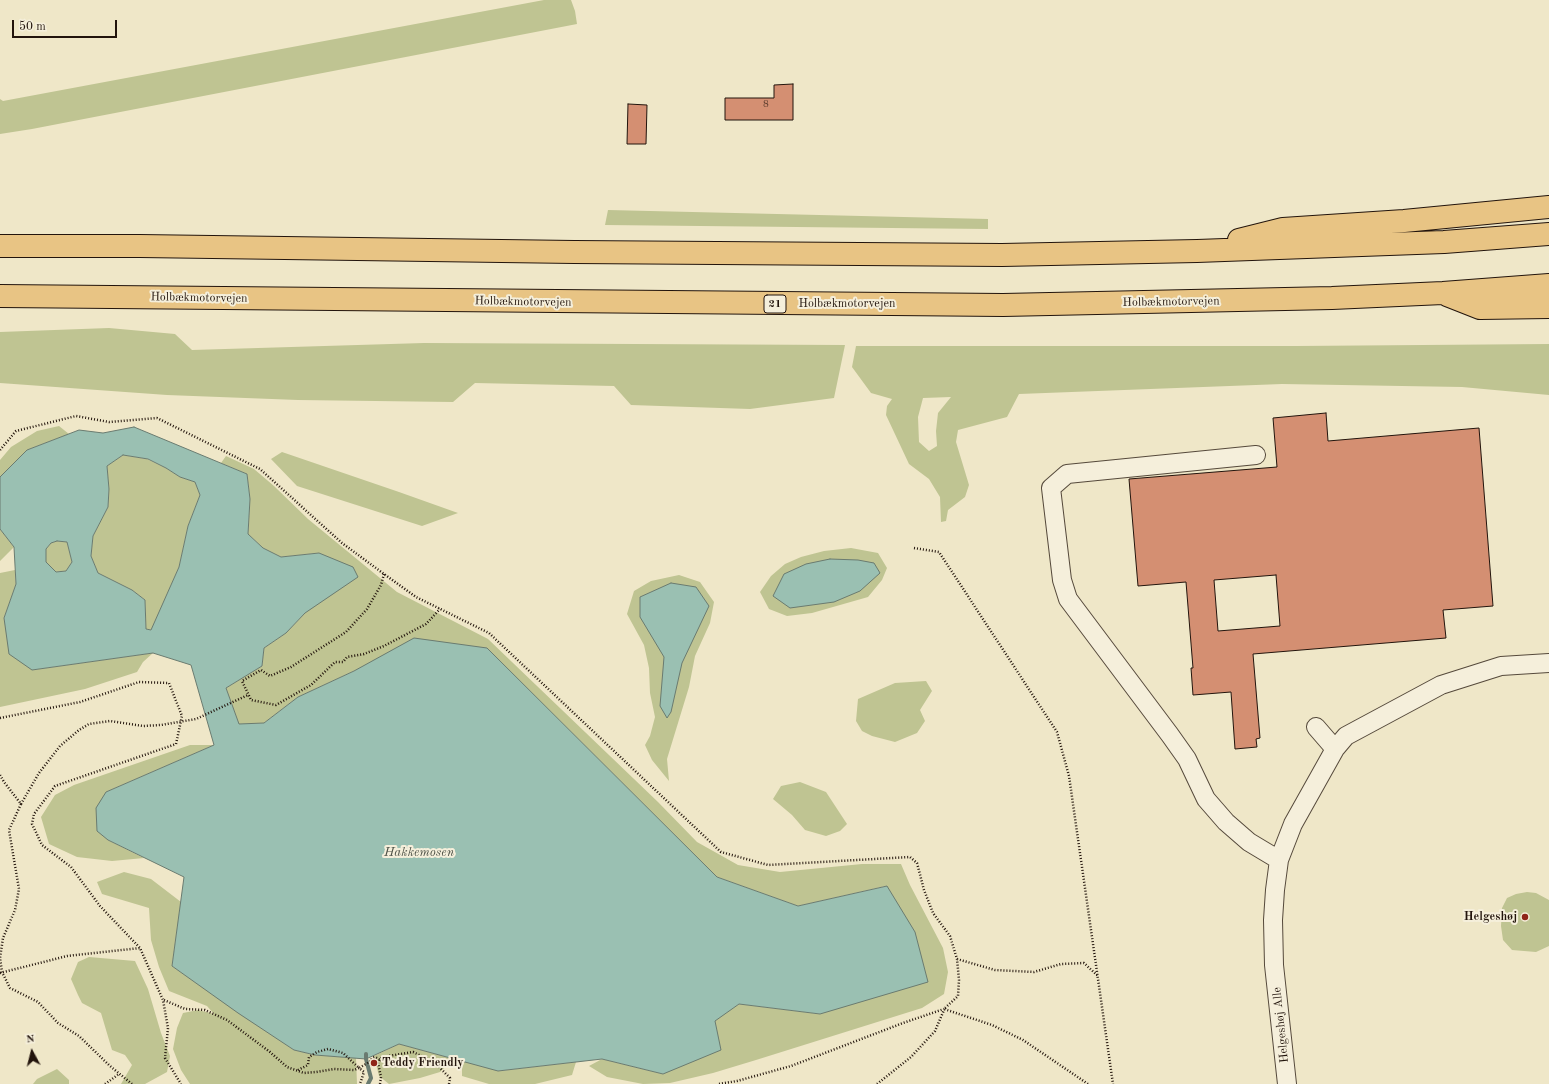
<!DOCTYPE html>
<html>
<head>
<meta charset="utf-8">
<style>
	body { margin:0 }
	#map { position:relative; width:1549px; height:1084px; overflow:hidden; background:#efe7c8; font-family:"Old Standard TT",serif }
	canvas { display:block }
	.north { position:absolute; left:12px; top:1032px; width:40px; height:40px; -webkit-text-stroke:3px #f5efdb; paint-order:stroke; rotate:353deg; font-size:11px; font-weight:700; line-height:16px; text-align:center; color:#22140c }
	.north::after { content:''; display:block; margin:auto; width:14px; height:18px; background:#22140c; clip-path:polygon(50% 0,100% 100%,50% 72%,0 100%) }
	.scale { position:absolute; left:12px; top:20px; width:105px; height:18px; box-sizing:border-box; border:2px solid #22140c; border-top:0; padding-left:5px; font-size:12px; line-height:14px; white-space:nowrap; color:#22140c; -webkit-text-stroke:3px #f5efdb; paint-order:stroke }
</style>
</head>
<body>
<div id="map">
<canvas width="1549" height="1084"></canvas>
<div class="north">N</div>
<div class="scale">50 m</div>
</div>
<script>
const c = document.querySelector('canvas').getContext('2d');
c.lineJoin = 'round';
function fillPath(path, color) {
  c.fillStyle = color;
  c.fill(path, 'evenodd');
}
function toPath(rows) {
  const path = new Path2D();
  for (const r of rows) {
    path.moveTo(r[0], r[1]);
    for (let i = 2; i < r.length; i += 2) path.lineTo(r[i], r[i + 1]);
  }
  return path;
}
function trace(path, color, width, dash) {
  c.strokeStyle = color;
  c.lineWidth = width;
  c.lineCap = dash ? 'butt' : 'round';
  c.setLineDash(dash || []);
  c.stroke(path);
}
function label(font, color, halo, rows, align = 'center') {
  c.font = font + ' "Old Standard TT",serif';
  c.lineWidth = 4;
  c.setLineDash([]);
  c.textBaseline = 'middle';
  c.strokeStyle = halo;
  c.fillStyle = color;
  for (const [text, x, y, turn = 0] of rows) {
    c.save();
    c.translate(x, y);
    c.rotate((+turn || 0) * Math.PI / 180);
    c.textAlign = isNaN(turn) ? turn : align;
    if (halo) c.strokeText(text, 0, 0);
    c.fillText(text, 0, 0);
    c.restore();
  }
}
const green = toPath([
	[544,0,571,0,575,11,577,24,32,129,0,134,0,99,3,101],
	[608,210,988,219,988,229,605,225],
	[109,328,175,334,192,350,424,343,845,345,834,398,750,409,631,405,614,386,475,383,453,402,298,400,167,395,0,383,0,332],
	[1549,344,1549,395,1462,387,1282,384,1019,394,1007,417,958,430,956,442,969,485,965,497,948,510,946,521,941,522,940,497,929,479,909,464,886,415,887,406,892,399,871,393,852,367,856,346,1297,346],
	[951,397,938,413,936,431,937,446,929,451,919,442,918,417,923,398],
	[59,426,69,434,27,450,0,477,0,460,11,447,37,431],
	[282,452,399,492,458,513,422,526,297,486,271,459],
	[123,455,147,459,166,468,180,477,195,482,200,495,188,526,179,567,152,630,146,629,145,600,132,590,98,573,91,556,93,536,108,507,109,489,107,466],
	[226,456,254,469,274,486,308,519,397,592,488,639,658,802,697,842,738,865,780,872,862,864,901,864,910,885,943,948,948,972,944,994,922,1008,756,1060,713,1073,670,1083,643,1084,607,1077,589,1066,602,1059,663,1074,714,1020,739,1004,820,1014,886,886,798,906,717,877,487,648,354,671,298,697,264,723,239,725,226,688,262,666,264,648,286,633,305,613,319,553,281,557,263,548,248,534,250,499,247,474,221,463],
	[0,529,14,547,0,561],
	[57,541,67,542,72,562,66,571,56,572,46,562,46,549,51,543],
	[851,548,878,553,887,568,882,580,868,597,812,613,787,616,769,609,760,592,771,576,785,564,801,557,824,551],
	[15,570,16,584,4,618,32,670,153,653,143,662,137,672,85,689,0,707,0,573],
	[679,575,700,582,714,602,710,623,695,656,689,687,667,759,669,781,652,760,645,745,650,736,655,717,650,693,649,668,644,645,627,614,634,591,651,581],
	[926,681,932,691,920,710,925,721,917,733,895,742,872,736,862,731,856,721,858,699,895,683],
	[190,745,214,745,106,792,108,840,144,858,112,861,77,857,49,844,41,817,55,795,74,785],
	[800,782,826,792,847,824,840,831,826,836,805,830,792,815,773,799,781,786],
	[124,872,151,879,181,902,172,966,294,1050,315,1055,356,1058,357,1084,190,1084,181,1070,173,1049,177,1028,183,1013,198,1010,214,1014,207,1006,169,991,159,967,151,940,149,908,102,894,97,882],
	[1527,892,1536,893,1549,900,1549,946,1536,952,1512,950,1503,940,1501,926,1502,908,1507,898,1516,894],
	[89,957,135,961,148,989,161,1033,170,1056,167,1072,145,1084,121,1084,132,1065,125,1055,112,1050,101,1013,82,1003,78,995,71,979,78,962],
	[399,1044,451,1058,448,1064,440,1072,420,1078,389,1084,379,1076,374,1056],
	[465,1061,499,1071,576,1062,572,1075,535,1084,489,1084,462,1076,462,1067],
	[57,1069,69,1080,69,1084,33,1084,37,1079]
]);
const water = toPath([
	[134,427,247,474,250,499,248,534,263,548,281,557,319,553,353,567,358,577,305,613,286,633,264,648,262,666,226,688,239,724,264,723,298,697,354,671,414,638,487,648,717,877,798,906,887,886,915,932,928,982,820,1014,739,1004,715,1021,721,1050,663,1074,602,1059,498,1071,399,1044,366,1059,315,1055,294,1050,238,1013,172,966,184,877,108,840,97,831,96,808,106,792,214,745,191,665,153,653,32,670,9,654,4,618,16,584,14,547,0,529,0,477,27,450,79,430,103,433,134,427],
	[123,455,148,459,166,468,180,477,195,482,200,495,188,526,179,567,151,630,146,629,145,600,132,590,98,573,91,556,93,536,108,507,109,489,107,466,123,455],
	[57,541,67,542,72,562,66,571,56,572,46,562,46,549,51,543,57,541],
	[830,559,858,560,874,563,880,573,860,591,834,602,790,608,773,596,784,574,806,564,830,559],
	[671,583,696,587,709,606,682,663,671,712,667,718,660,706,664,657,640,617,640,597,671,583]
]);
const stream = toPath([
	[366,1054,366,1059,371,1078,368,1084]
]);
const building = toPath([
	[793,84,793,120,725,120,725,98,774,98,774,85,793,84],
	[628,104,647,105,646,144,627,144,628,104],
	[1326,413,1328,441,1479,428,1493,606,1443,610,1446,638,1253,654,1260,738,1256,739,1257,747,1235,749,1231,692,1193,695,1191,668,1193,668,1186,582,1138,586,1129,479,1277,467,1273,418,1326,413],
	[1276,575,1280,626,1218,631,1214,580,1276,575]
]);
const path = toPath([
	[0,450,16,431,76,416,109,422,157,418,260,469,342,543,384,574,416,597,489,633,721,852,768,865,910,857,917,863,924,890,933,913,950,936,957,959,959,980,958,996,944,1009,992,1025,1023,1040,1088,1084],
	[914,548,939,552,1057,732,1069,776,1113,1084],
	[384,574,381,585,367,609,346,632,291,667,270,676,261,670,242,681,251,700,276,705,311,685,335,662,343,662,347,657,364,654,384,646,426,624,440,609],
	[0,718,80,702,139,682,169,683,182,716,176,744,55,786,34,814,32,824,42,845,71,867,100,906,140,948],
	[0,775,4,782,21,804,9,830,19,889,15,910,3,938,0,958,2,972,10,988,38,1002,58,1023,79,1036,110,1066,132,1084],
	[21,804,39,773,60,746,79,730,89,724,110,721,143,726,161,725,196,719,248,695],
	[957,959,995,970,1034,972,1061,964,1084,963,1098,976],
	[0,973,67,956,140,948,163,1000,168,1028,165,1058,181,1084],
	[164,1000,185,1009,205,1010,227,1020,270,1052,287,1067,304,1073,316,1072,334,1069,354,1070,359,1068,364,1072,360,1084],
	[298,1070,308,1065,309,1057,317,1052,328,1049,343,1053,359,1068,371,1061,372,1058,375,1057,380,1060],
	[105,1084,119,1074],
	[380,1084,381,1077,378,1063,382,1057,413,1052,434,1062,450,1078,449,1084],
	[719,1084,737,1081,791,1066,903,1023,944,1009],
	[877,1084,911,1057,935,1031,944,1010]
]);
const minor = toPath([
	[1256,455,1067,474,1051,488,1062,580,1068,599,1170,735,1187,759,1206,799,1226,822,1249,842,1279,860],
	[1316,727,1335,749],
	[1287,1084,1274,965,1273,920,1275,890,1279,860,1293,824,1335,749,1346,736,1441,685,1501,666,1549,663]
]);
const highway = toPath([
	[1239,240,1283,229,1404,221,1549,207],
	[0,246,140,246,574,252,1002,255,1197,251,1444,242,1549,234],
	[1447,295,1480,308,1549,307],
	[0,296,1003,305,1332,298,1443,293,1549,285]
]);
const markers = [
	[1525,917,4,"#8f2418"],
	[374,1063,4,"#8f2418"]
];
const numberNames = [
	["8",766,104]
];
const shields = [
	[775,304,22]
];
const shieldNames = [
	["21",775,304]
];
const streetNames = [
	["Holbækmotorvejen",199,298,1],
	["Holbækmotorvejen",523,302,1],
	["Holbækmotorvejen",1171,302,-1],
	["Holbækmotorvejen",847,304],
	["Helgeshøj Alle",1281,1025,-96]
];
const poiNames = [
	["Helgeshøj",1517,917],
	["Teddy Friendly",382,1063,"left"]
];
const waterNames = [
	["Hakkemosen",419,853]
];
fillPath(green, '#bfc492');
fillPath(water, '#9ac0b2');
trace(water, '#6a7b70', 1);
trace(stream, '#6a7b70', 4);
fillPath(building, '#d48f72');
trace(building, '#22140c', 1);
trace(minor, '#55493b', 20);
trace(highway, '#22140c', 24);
trace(path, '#22140c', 2.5, [1, 2]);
trace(minor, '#f5efdb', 18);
trace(highway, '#e8c484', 22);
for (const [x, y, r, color] of markers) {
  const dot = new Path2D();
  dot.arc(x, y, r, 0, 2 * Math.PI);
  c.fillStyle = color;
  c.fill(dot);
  trace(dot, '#f5efdb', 1.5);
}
label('10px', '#4e3326', null, numberNames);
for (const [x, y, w] of shields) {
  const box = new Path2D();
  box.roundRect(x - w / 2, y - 9, w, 18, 3);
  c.fillStyle = '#f5efdb';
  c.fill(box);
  trace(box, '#22140c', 1);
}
label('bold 11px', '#22140c', null, shieldNames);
label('12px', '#22140c', '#f5efdb', streetNames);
label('bold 12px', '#22140c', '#f5efdb', poiNames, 'right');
label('italic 13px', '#4c5046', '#f5efdb', waterNames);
</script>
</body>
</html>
